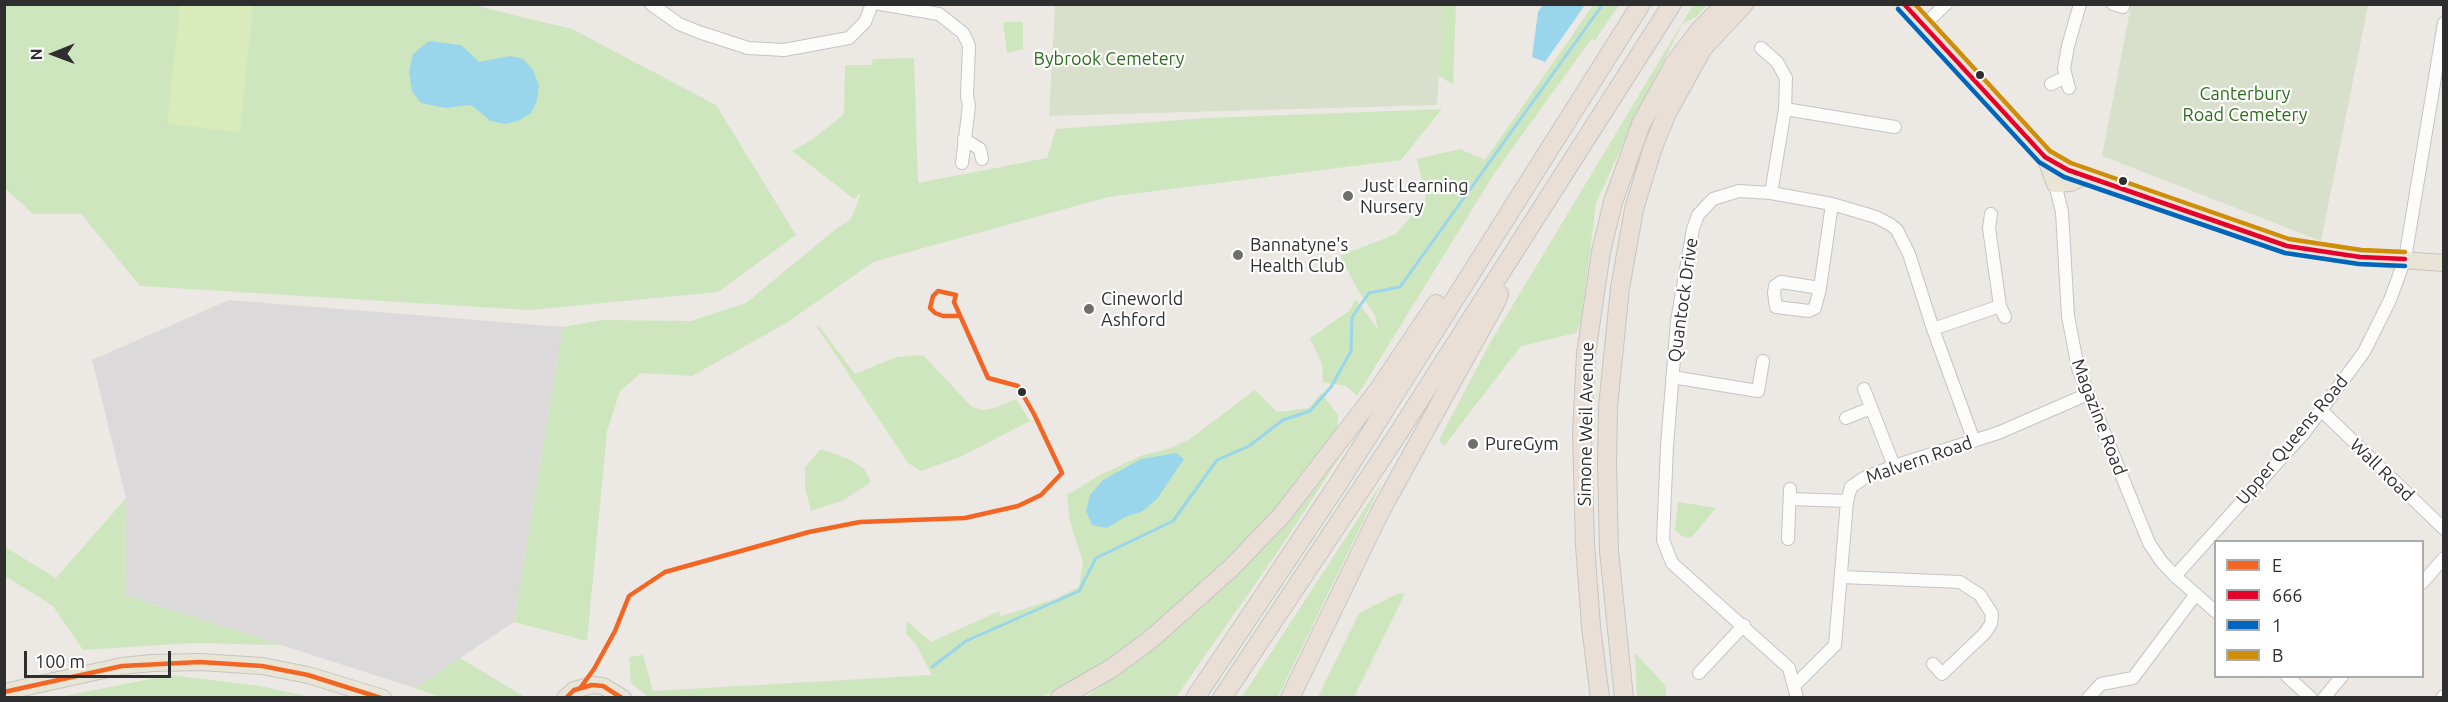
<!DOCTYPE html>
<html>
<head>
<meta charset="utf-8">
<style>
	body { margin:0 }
	#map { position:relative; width:2448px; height:702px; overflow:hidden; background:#ece8e4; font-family:Ubuntu,sans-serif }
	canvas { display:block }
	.frame { position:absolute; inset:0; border:6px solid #2e2e2e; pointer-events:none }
	.legend { position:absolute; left:2214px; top:540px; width:210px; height:138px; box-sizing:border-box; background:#fff; border:2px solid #ababab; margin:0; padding:8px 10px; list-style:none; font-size:18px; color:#2e2e2e }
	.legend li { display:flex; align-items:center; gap:12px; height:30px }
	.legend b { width:30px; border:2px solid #ababab }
	.north { position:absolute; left:24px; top:24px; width:60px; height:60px; -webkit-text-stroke:4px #fff; paint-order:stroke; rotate:269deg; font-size:16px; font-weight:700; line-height:24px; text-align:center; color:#2e2e2e }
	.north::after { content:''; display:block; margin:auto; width:21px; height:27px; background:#2e2e2e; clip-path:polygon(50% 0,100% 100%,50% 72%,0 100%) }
	.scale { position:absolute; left:24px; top:651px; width:147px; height:27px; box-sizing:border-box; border:3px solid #2e2e2e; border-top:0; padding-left:8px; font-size:18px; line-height:21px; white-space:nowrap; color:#2e2e2e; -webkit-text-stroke:4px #fff; paint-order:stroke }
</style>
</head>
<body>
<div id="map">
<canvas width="2448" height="702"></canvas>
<div class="frame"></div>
<ul class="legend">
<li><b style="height:8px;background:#f26522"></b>E</li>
<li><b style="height:8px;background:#e4002b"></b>666</li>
<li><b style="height:8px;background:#0065bd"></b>1</li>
<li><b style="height:8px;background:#cf8e09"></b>B</li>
</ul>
<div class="north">N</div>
<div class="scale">100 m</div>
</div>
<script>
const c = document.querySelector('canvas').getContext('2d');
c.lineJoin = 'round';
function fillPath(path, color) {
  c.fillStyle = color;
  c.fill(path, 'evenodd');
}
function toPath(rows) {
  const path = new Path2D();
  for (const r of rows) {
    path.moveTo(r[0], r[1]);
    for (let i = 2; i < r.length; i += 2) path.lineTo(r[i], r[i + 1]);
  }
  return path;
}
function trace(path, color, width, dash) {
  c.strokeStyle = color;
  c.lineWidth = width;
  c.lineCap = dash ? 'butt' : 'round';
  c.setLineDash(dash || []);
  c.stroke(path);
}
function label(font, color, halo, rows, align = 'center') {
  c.font = font + ' Ubuntu,sans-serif';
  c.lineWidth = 4.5;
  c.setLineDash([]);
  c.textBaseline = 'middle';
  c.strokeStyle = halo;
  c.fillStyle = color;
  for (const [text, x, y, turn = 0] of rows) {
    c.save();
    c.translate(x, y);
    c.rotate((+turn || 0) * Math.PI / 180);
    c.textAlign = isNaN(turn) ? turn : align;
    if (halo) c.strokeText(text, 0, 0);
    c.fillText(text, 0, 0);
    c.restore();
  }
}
const industrial = toPath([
	[229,300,563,327,514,622,415,688,125,595,126,498,92,360]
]);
const green = toPath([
	[469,4,572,29,716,105,796,235,718,292,530,310,140,286,81,214,33,214,5,188,4,5],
	[1594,4,1619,5,1594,42,1592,38,1494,174,1357,396,1346,386,1323,382,1322,364,1310,338,1349,311,1356,299,1378,330,1375,315,1359,292,1340,256,1396,234,1426,199,1417,159,1460,149,1485,160],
	[1435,5,1456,5,1453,85,1431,70],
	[1693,5,1707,5,1696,17,1682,24,1623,144,1596,203,1581,322,1576,333,1521,346,1444,446,1439,440,1490,343],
	[1003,22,1023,22,1023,49,1007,53],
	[914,58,918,183,1047,158,1056,129,1210,118,1442,109,1401,160,1108,197,873,262,788,322,692,376,641,373,620,391,607,431,587,641,514,622,563,327,602,320,691,321,746,303,837,228,851,219,861,193,854,199,792,151,813,139,844,114,845,65,871,65,873,59],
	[819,326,855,374,896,357,923,355,972,407,982,410,995,408,1016,399,1030,421,960,457,921,471,908,463,817,327],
	[1255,390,1277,412,1309,408,1321,393,1338,415,1337,435,1277,509,1176,608,1118,654,1073,684,1044,696,1028,698,648,697,631,683,629,657,643,655,653,691,932,675,915,643,906,634,907,621,931,642,999,611,1001,616,1055,599,1079,587,1083,562,1070,522,1067,495,1098,476,1143,455,1168,449,1190,439],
	[821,449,851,460,864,469,871,482,844,500,811,511,805,488,805,467],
	[1343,452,1279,550,1176,697,1084,698,1165,638,1285,521],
	[1382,482,1278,697,1242,697],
	[126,498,125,595,281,645,191,643,83,650,53,606,5,576,5,547,56,578],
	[1678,502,1716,508,1691,538,1682,536,1675,530],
	[1399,593,1405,594,1354,697,1318,697,1359,613],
	[1635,653,1665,685,1667,697,1637,697],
	[460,658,525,697,440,697,415,688],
	[171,675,260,686,311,697,59,697]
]);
const cemetery = toPath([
	[1055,5,1443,5,1437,105,1049,116],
	[2131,5,2368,5,2321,241,2102,156]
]);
const pitch = toPath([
	[180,5,253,5,240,132,167,124]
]);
const water = toPath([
	[1543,5,1585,5,1545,62,1532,57,1538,12],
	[429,41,461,45,479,62,510,56,523,59,533,70,539,85,537,101,531,113,518,121,505,124,491,121,471,105,445,108,421,103,412,91,409,72,413,54],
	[1176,453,1184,459,1157,499,1143,511,1125,517,1107,528,1092,525,1086,511,1090,495,1103,480,1141,459]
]);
const stream = toPath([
	[932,667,966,641,1079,591,1096,558,1173,521,1217,460,1249,446,1283,420,1310,411,1331,387,1351,351,1352,317,1369,293,1400,287,1603,4]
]);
const minor = toPath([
	[651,4,679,24,699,32,748,48,784,50,849,38,865,22,872,4],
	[880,4,939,14,963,33,967,41,969,46,967,96,969,106,962,163],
	[2113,4,2123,7,2123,4],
	[1923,26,1946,4],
	[1761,48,1777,62,1786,78,1785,109,1771,193],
	[2051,84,2066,77],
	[2069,88,2064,69,2068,46,2080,4],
	[1785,109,1895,127],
	[964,139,980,149,982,159],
	[2055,184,2062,212,2068,316,2078,368,2149,543,2161,561,2175,576,2216,612],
	[1991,214,1989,228,2000,306,2005,317],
	[1781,282,1820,288,1815,308,1809,311,1776,307,1774,293,1775,286,1781,282],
	[1820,288,1832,204],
	[1933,329,2000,306],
	[1672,377,1758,391,1763,361],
	[1864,389,1894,466],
	[2321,410,2444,529],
	[1846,418,1871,408],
	[1790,499,1847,501],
	[1788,539,1790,489],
	[2175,576,2304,433,2364,352,2390,300,2405,259,2444,23],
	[1842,577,1960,582,1980,595,1992,614,1991,624,1985,633,1942,674,1933,664],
	[2422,583,2444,558],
	[1699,673,1744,625],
	[2287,676,2311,698],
	[1795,685,1835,645,1847,501,1851,487,1864,478,1894,466,1998,433,2088,394],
	[1797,698,1789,668,1672,563,1663,540,1667,446,1677,321,1693,229,1698,215,1713,199,1739,191,1771,193,1832,204,1876,217,1891,225,1897,230,1909,254,1933,329,1974,441],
	[2088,698,2101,684,2133,678,2196,594],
	[2324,698,2342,676],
	[2442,698,2444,696]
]);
const major = toPath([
	[1904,4,2045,157,2068,170,2287,246,2360,257,2444,263],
	[2045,157,2055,184,2071,183,2085,176],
	[4,692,122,666,152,663,200,662,262,666,308,675,383,698],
	[565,698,574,690,592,685,603,686,623,698]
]);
const highway = toPath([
	[1060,698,1112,668,1150,640,1231,568,1282,515,1379,389,1436,304],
	[1195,698,1340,481,1641,4],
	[1222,698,1394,440,1672,4],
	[1290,698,1380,512,1496,302,1499,294],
	[1600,698,1591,626,1585,545,1582,433,1586,354,1601,252,1613,202,1641,124,1674,64,1699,31,1725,4],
	[1624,698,1609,551,1607,464,1608,407,1620,288,1634,209,1653,147,1667,113,1703,48,1744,4]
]);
const bus1 = toPath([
	[581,687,594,669,615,631,629,596,665,572,809,532,860,522,965,518,1018,506,1041,495,1062,473,1034,414,1018,386,988,378,954,302,956,295,938,291,933,296,930,308,935,313,943,316,960,316],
	[4,692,122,666,200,662,262,666,308,675,381,698],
	[566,698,574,690,592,685,603,686,622,698]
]);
const bus2 = toPath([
	[1904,4,2045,157,2068,170,2287,246,2360,257,2405,259]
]);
const bus3 = toPath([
	[1898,9,2039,162,2064,177,2285,253,2359,264,2405,266]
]);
const bus4 = toPath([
	[1915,4,2050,151,2071,163,2289,239,2361,250,2405,252]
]);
const markers = [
	[1980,75,5,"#2e2e2e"],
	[2123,181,5,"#2e2e2e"],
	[1348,196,6,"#706f6e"],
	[1238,255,6,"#706f6e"],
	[1089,309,6,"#706f6e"],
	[1022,392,5,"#2e2e2e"],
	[1473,444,6,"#706f6e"]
];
const parkNames = [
	["Bybrook Cemetery",1109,59],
	["Canterbury",2245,94],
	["Road Cemetery",2245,115]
];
const poiNames = [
	["Just Learning",1360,186],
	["Nursery",1360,207],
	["Bannatyne's",1250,245],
	["Health Club",1250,266],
	["Cineworld",1101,299],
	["Ashford",1101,320],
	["PureGym",1485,444]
];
const streetNames = [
	["Quantock Drive",1683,300,-82],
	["Magazine Road",2099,417,69],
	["Simone Weil Avenue",1586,424,-89],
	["Upper Queens Road",2292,440,-50],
	["Malvern Road",1919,460,-19],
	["Wall Road",2382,470,44]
];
fillPath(industrial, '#dcd9db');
fillPath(green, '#cee6be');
fillPath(cemetery, '#d8e0cc');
fillPath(pitch, '#d9eabb');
fillPath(water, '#99d6ec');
trace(stream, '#99d6ec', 3);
trace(minor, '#c5c4c5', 14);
trace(major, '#c6c5c4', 18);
trace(highway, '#c6c5c4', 20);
trace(minor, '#fcfcfb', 12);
trace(major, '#e8e4d6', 16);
trace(highway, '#eadfd6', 18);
trace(bus1, '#f26522', 4.5);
trace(bus2, '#e4002b', 4.5);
trace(bus3, '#0065bd', 4.5);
trace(bus4, '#cf8e09', 4.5);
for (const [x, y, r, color] of markers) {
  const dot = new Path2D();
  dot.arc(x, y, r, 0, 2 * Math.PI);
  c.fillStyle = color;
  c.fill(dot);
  trace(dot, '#fff', 2);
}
label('18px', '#2c6e1b', '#fff', parkNames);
label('18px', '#2e2e2e', '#fff', poiNames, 'left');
label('18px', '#2e2e2e', '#fff', streetNames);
</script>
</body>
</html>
